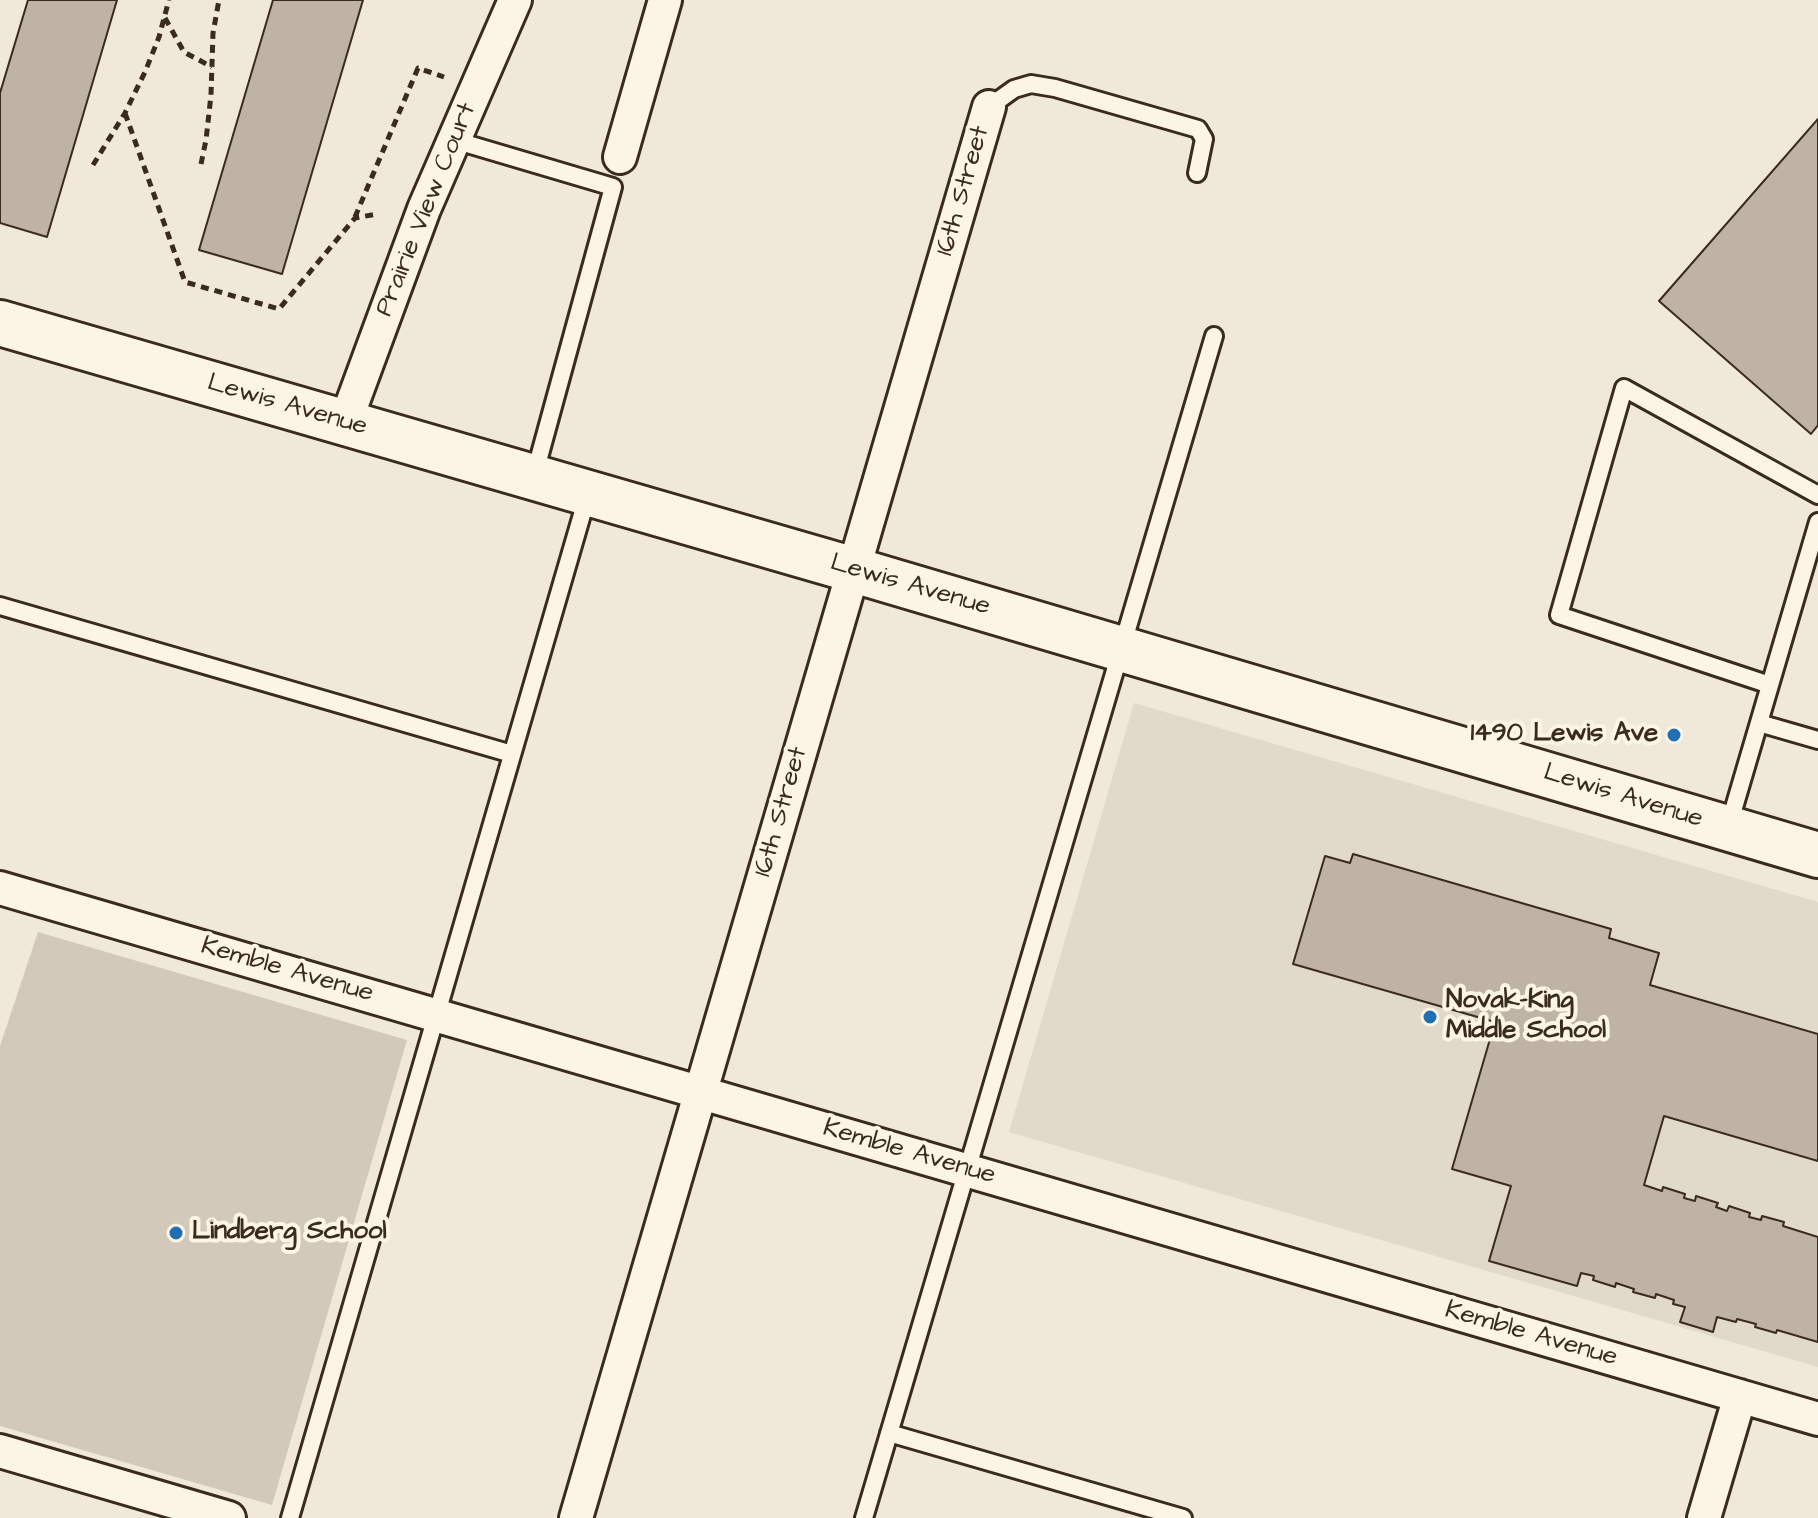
<!DOCTYPE html>
<html>
<head>
<meta charset="utf-8">
<style>
	body { margin:0 }
	canvas { display:block; background:#f0e9d9 }
</style>
</head>
<body>
<canvas width="1818" height="1518"></canvas>
<script>
const c = document.querySelector('canvas').getContext('2d');
c.lineJoin = 'round';
function fillPath(path, color) {
  c.fillStyle = color;
  c.fill(path, 'evenodd');
}
function toPath(rows) {
  const path = new Path2D();
  for (const r of rows) {
    path.moveTo(r[0], r[1]);
    for (let i = 2; i < r.length; i += 2) path.lineTo(r[i], r[i + 1]);
  }
  return path;
}
function trace(path, color, width, dash) {
  c.strokeStyle = color;
  c.lineWidth = width;
  c.lineCap = dash ? 'butt' : 'round';
  c.setLineDash(dash || []);
  c.stroke(path);
}
function label(font, color, halo, rows, align = 'center') {
  c.font = font + ' "Architects Daughter",sans-serif';
  c.lineWidth = 8;
  c.setLineDash([]);
  c.textBaseline = 'middle';
  c.strokeStyle = halo;
  c.fillStyle = color;
  for (const [text, x, y, turn = 0] of rows) {
    c.save();
    c.translate(x, y);
    c.rotate((+turn || 0) * Math.PI / 180);
    c.textAlign = isNaN(turn) ? turn : align;
    if (halo) c.strokeText(text, 0, 0);
    c.fillText(text, 0, 0);
    c.restore();
  }
}
const built = toPath([
	[1134,703,1818,902,1818,1367,1009,1132]
]);
const green = toPath([
	[38,932,407,1040,272,1505,0,1426,0,1046]
]);
const building = toPath([
	[28,0,117,0,47,237,0,223,0,93,28,0],
	[273,0,363,0,282,274,199,250,273,0],
	[1818,119,1818,425,1811,434,1659,301,1818,119],
	[1353,854,1611,929,1609,938,1659,953,1650,985,1818,1034,1818,1161,1664,1116,1644,1185,1662,1191,1663,1187,1685,1194,1684,1198,1695,1201,1696,1196,1718,1203,1716,1207,1727,1211,1729,1206,1750,1213,1749,1217,1761,1220,1762,1216,1784,1222,1783,1226,1818,1237,1818,1342,1777,1330,1776,1333,1755,1327,1756,1324,1737,1319,1736,1322,1717,1317,1713,1332,1680,1322,1685,1307,1673,1304,1674,1300,1656,1294,1655,1298,1633,1292,1634,1289,1616,1283,1615,1287,1593,1280,1594,1276,1581,1273,1577,1286,1489,1261,1511,1186,1452,1169,1495,1022,1293,964,1325,856,1350,863,1353,854]
]);
const path = toPath([
	[165,18,184,52,212,67],
	[125,113,185,282,279,309,355,218,377,214],
	[201,164,206,140,211,95,213,33,219,0],
	[93,165,125,113,145,72,159,37,169,0],
	[355,217,418,68,444,77]
]);
const service = toPath([
	[989,107,1014,89,1031,84,1055,88,1198,129,1204,139,1197,173],
	[454,140,613,187,534,476],
	[0,606,512,754],
	[1770,685,1559,615,1624,388,1818,495],
	[1759,723,1818,740],
	[1728,828,1818,522],
	[889,1433,1183,1518],
	[290,1518,588,494],
	[864,1518,1214,336]
]);
const minor = toPath([
	[620,157,665,0],
	[345,423,424,209,515,0],
	[0,888,1818,1419],
	[0,1451,229,1518],
	[576,1518,989,107],
	[1704,1518,1740,1396]
]);
const secondary = toPath([
	[0,323,854,570,1818,855]
]);
const markers = [
	[1674,735,8,"#1f6fb2"],
	[1430,1017,8,"#1f6fb2"],
	[176,1233,8,"#1f6fb2"]
];
const streetNames = [
	["16th Street",964,191,-74],
	["Prairie View Court",427,210,-68],
	["Lewis Avenue",287,406,16],
	["Lewis Avenue",910,586,16],
	["Lewis Avenue",1623,797,17],
	["16th Street",782,812,-74],
	["Kemble Avenue",287,971,16],
	["Kemble Avenue",909,1153,16],
	["Kemble Avenue",1531,1335,16]
];
const poiNames = [
	["1490 Lewis Ave",1658,735,"right"],
	["Novak-King",1446,1002],
	["Middle School",1446,1032],
	["Lindberg School",192,1233]
];
fillPath(built, '#e1d9c9');
fillPath(green, '#d2c9ba');
fillPath(building, '#beb3a4');
trace(building, '#3b2a1e', 2);
trace(service, '#3b2a1e', 22);
trace(minor, '#3b2a1e', 38);
trace(secondary, '#3b2a1e', 50);
trace(path, '#3b2a1e', 5, [8, 6]);
trace(service, '#fcf5e5', 16);
trace(minor, '#fcf5e5', 32);
trace(secondary, '#fcf5e5', 44);
for (const [x, y, r, color] of markers) {
  const dot = new Path2D();
  dot.arc(x, y, r, 0, 2 * Math.PI);
  c.fillStyle = color;
  c.fill(dot);
  trace(dot, '#fcf5e5', 3);
}
label('26px', '#3b2a1e', '#fcf5e5', streetNames);
label('bold 26px', '#3b2a1e', '#fcf5e5', poiNames, 'left');
</script>
</body>
</html>
